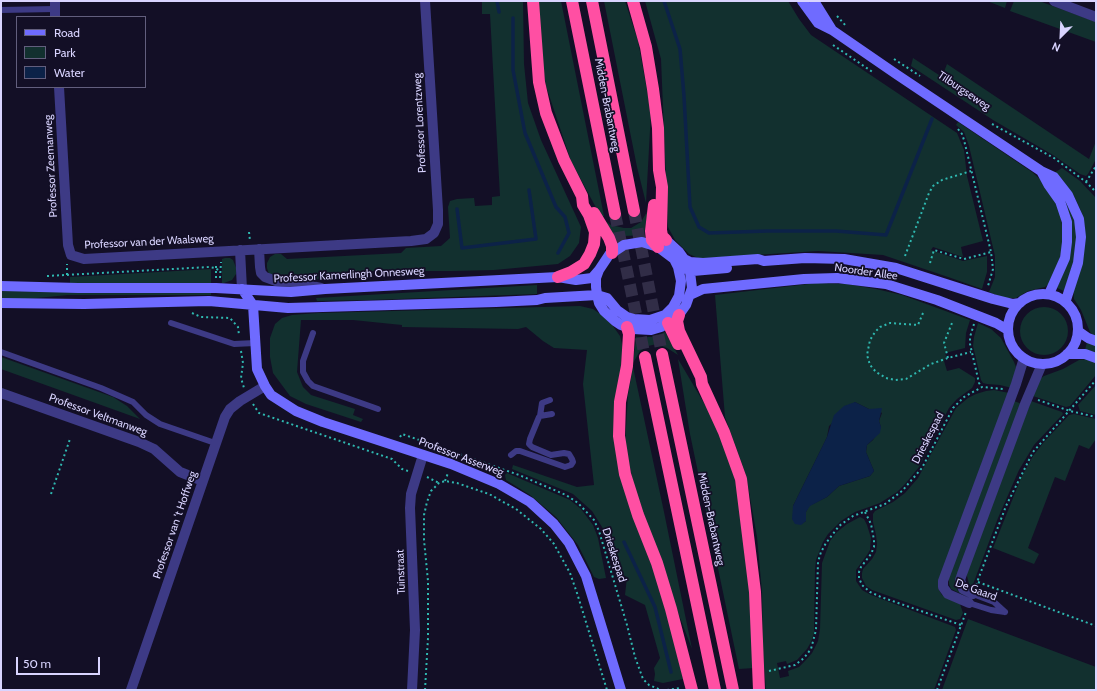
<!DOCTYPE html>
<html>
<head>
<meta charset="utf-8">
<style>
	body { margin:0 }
	#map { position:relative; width:1097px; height:691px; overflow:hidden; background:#130f26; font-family:Cabin,sans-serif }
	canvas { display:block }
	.frame { position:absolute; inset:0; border:2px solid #d9d4ff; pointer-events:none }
	.legend { position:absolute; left:16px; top:16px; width:130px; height:72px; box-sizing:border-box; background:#130f26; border:1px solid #625e7d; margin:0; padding:5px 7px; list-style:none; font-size:12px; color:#d9d4ff }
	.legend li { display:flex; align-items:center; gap:8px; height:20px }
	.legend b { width:20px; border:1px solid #625e7d }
	.north { position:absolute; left:1041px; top:16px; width:40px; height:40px; -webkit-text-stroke:3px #130f26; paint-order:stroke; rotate:204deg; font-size:11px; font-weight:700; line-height:16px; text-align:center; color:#d9d4ff }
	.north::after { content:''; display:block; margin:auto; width:14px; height:18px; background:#d9d4ff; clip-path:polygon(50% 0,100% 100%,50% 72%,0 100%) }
	.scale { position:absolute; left:16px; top:657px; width:84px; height:18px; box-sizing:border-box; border:2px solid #d9d4ff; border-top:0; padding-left:5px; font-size:12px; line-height:14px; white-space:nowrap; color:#d9d4ff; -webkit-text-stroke:3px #130f26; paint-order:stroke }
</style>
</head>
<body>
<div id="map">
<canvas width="1097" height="691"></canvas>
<div class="frame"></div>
<ul class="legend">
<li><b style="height:5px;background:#6f6bff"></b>Road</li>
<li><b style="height:11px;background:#12302f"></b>Park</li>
<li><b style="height:11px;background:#0c2248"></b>Water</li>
</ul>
<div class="north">N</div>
<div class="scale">50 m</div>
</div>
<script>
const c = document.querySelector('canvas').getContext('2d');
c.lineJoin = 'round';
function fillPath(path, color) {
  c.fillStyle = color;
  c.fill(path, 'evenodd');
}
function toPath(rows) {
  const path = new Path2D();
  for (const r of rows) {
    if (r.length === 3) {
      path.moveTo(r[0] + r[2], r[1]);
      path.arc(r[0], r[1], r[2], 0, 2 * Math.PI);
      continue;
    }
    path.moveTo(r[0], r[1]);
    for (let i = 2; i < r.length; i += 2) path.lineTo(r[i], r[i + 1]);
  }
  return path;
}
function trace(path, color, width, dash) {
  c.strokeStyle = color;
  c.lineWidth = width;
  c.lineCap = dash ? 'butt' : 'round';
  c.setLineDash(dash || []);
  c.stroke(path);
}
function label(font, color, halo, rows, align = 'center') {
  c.font = font + ' Cabin,sans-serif';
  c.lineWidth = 3.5;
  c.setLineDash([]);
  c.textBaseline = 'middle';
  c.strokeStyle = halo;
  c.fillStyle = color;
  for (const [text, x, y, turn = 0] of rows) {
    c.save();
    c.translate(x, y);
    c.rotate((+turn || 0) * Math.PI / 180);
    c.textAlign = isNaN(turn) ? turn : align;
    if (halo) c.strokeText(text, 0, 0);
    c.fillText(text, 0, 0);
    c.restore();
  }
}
const green = toPath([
	[482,1,523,1,524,64,528,103,541,140,581,227,579,243,570,256,558,264,494,270,452,271,375,271,332,275,314,280,274,277,269,274,267,268,267,263,270,257,275,254,281,254,287,259,401,253,406,248,441,246,450,238,448,207,450,201,457,199,474,198,475,206,492,205,492,197,500,196,490,14,482,14],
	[536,1,561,1,604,216,601,217,571,161,546,86,537,32],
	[604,1,625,1,638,41,651,112,646,203,637,167],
	[645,1,788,1,799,19,811,35,957,133,964,150,967,176,983,241,961,247,963,257,933,247,931,250,963,261,987,256,987,272,982,289,951,278,883,255,818,251,707,258,698,258,689,254,675,240,668,227,661,59],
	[987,1,1007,1,1005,8],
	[1014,1,1039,1,1096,22,1096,42,1010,11],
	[913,58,942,77,947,64,1089,159,1096,141,1096,159,1088,174,1086,176,1080,174,1053,155,993,120,911,66],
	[958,122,1032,172,1042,181,1051,192,1060,213,1063,229,1063,243,1060,257,1050,283,1045,287,1028,291,1016,298,1010,298,1006,299,989,292,995,277,995,256,969,146,964,132,956,125],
	[1062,168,1080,181,1096,198,1096,338,1090,332,1081,310,1074,299,1073,287,1085,228,1081,211,1074,196,1062,179,1054,173],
	[1057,186,1075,219,1078,239,1075,258,1064,291,1057,288,1070,244],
	[648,210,644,235,625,236,616,240,605,221,611,225,624,228,631,228,641,222],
	[225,258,230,258,233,260,237,270,236,274,232,280,224,283,222,283,222,259],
	[211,269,211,286,70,285,70,277],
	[817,283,847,284,876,289,902,295,970,320,966,333,965,348,945,353,946,356,944,361,947,371,959,368,975,378,975,382,972,388,957,399,949,408,919,467,905,484,897,492,880,503,855,512,841,521,828,534,823,542,816,560,815,570,814,633,811,642,807,649,797,660,787,664,786,661,777,663,780,678,789,676,788,671,799,667,805,661,812,653,818,641,820,629,822,563,830,541,837,532,847,524,860,517,864,519,867,525,871,538,870,550,867,555,856,570,856,581,862,590,871,595,955,627,956,630,934,690,766,690,763,653,762,592,757,537,746,475,725,417,715,295],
	[855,402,869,409,876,409,882,413,879,421,881,427,873,440,867,445,866,452,874,471,870,476,839,486,827,497,809,506,806,512,806,521,801,524,793,506,827,437,829,426],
	[537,285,537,294,371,300,317,301,316,298],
	[1,291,211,292,211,295,68,295,26,299,1,299],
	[580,306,593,309,603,316,613,326,620,336,623,348,614,426,669,619,683,679,663,683,654,681,655,674,654,668,660,658,645,605,625,595,627,577,620,574,607,535,592,511,573,494,512,469,513,465,577,487,594,485,583,384,587,350,554,348,543,341,526,327,518,329,402,327,402,325,353,320,301,320,297,372,303,387,311,395,355,409,353,415,363,419,361,422,306,404,290,396,273,373,270,357,270,338,275,324,282,318,292,315,318,313],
	[1044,331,24],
	[978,323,991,329,1001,338,1014,362,1016,367,1012,388,1000,385,987,384,983,383,981,380,973,346,974,337],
	[665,332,678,355,667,348,657,344,648,346,640,351,633,363,636,337,654,337],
	[1087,342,1096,346,1096,354,1085,350],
	[1,357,113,397,127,406,140,419,1,369],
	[678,359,714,420,733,471,744,521,750,580,754,668,739,669,690,434],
	[1088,359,1096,362,1096,375,1070,406,1066,407,1033,396,1040,379,1044,376,1063,369,1079,360],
	[633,367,664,512,692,649,674,602,635,491,625,444,628,395],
	[1096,385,1096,415,1080,411,1078,405],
	[994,390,1009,393,938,585,939,590,942,595,957,601,960,604,963,613,960,619,956,620,872,590,866,586,862,578,862,573,863,569,872,559,876,552,877,544,876,535,873,522,873,514,875,511,893,502,905,493,918,478,956,408,968,398,976,394,986,391],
	[1014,401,1022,404,956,580,956,587,958,591,968,596,968,597,951,589,949,584,949,574],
	[1031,401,1062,412,1063,414,1034,445,1019,470,998,518,972,587,969,584,966,572],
	[1074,414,1096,419,1096,439,1089,449,1079,445,1065,481,1055,477,1028,548,1039,554,1034,564,993,548,1021,478,1033,456,1044,442,1069,415],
	[507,473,570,500,581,509,593,525,598,538,606,578,599,579,594,577,578,545,556,517,530,495,506,480,505,475],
	[968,619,1096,667,1096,690,942,690]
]);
const water = toPath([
	[855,402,869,409,882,408,879,421,881,427,880,433,867,445,866,452,874,471,870,476,839,486,827,497,810,506,806,512,806,521,801,525,795,524,792,519,793,506,827,437,834,415,844,406]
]);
const stream = toPath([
	[497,1,499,12],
	[664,1,680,49,684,96,690,207,699,227,709,233,767,231,836,231,886,235,932,119],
	[513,18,513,70,525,133,556,207,565,217,569,233,558,253],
	[457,209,462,248,536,239,529,190],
	[624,542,655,607,671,672]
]);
const highwayTunnel = toPath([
	[634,211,662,354],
	[615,214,645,357]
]);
const path = toPath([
	[837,16,846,26],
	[833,45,874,73],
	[894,59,920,76],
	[992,124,1054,158,1086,182,1096,192],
	[958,129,962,134,964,140,991,252,993,269,988,286],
	[1086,182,1096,166],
	[249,232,250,241],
	[905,256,929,193,933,186,942,180,971,171],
	[930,263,934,250,964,259,991,252],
	[67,275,67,264],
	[47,276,209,267,215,268,220,271],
	[216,278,216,263],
	[220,278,221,262],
	[192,313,201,317,230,318,238,327,239,335],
	[923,313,918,325,890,323,880,327,875,332,870,340,867,355,870,365,876,372,886,378,895,380,906,379,931,364,948,358,971,352],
	[974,324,970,337,970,344,979,383,982,387],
	[241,351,243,363,241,378,244,388],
	[948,358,944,343,952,323],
	[1038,400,1070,411,1096,417],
	[253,404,259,413,392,459,402,469,408,471],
	[400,437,402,434,405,435,519,475,566,495,578,503,594,520,599,531,627,625,635,657,643,679,649,685,661,690],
	[427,477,439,483],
	[445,481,448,473],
	[51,494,70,439],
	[865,512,871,524,874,540,874,547,871,554,861,567,859,572,859,578,862,585,870,592,881,597,961,625],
	[978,582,1096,626],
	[976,585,1006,506,1033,452,1096,380],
	[769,671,795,665,804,658,811,649,816,630,818,562,821,552,826,543,839,526,853,516,885,504,902,491,922,468,953,408,964,397,982,387,1003,389],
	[425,690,428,638,428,581,424,540,424,515,427,502,431,491,439,483,445,481,457,483,489,494,516,509,541,529,554,544,570,573,577,593,607,690],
	[667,690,680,688],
	[937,690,966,612]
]);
const lane = toPath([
	[1,10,55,9],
	[171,323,234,344,255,343],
	[313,333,303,361,303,372,308,381,313,386,378,409],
	[1,352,101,388,133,402,146,415,160,424,215,443],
	[540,416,542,403,550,400],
	[511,455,516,451,520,451,565,467,571,465,573,462,572,459,569,454,564,453,551,455,532,447,529,444,530,439,539,417,540,416,552,414],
	[973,594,994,602,1005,612],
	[969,603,991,610,1005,612]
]);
const street = toPath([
	[55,1,55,17],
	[1054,1,1096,17],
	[59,87,68,245,71,255,84,259,411,241,426,239,434,233,438,224,438,210,425,1],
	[259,249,260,267,261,273,265,277,276,281,292,282,321,288],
	[240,250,242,289],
	[1,393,139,442,154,449,180,472,203,481],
	[973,594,963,589,960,580,962,574,1025,404,1042,364],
	[969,603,948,594,943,587,943,581,1016,384,1024,358],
	[131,690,225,417,230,409,240,401,265,386],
	[412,690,415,630,410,508,411,494,423,455]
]);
const secondary = toPath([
	[802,1,818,23,832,30,896,74,1041,171,1054,177,1068,195,1079,219,1081,237,1078,263,1066,300],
	[814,1,832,30],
	[1041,171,1048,184,1060,201,1067,222,1067,242,1065,258,1049,294],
	[684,259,690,262,703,263,758,259,764,261,805,258,844,259,896,268,993,299,1013,304,1020,303],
	[683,268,693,271,727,268],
	[1,286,78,288,216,288,291,292,325,289,558,277,576,280,592,278,599,270],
	[242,289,253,305,257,369,265,386,271,395,296,411,323,422,451,464,499,484,530,502,554,524,569,543,586,576,621,690],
	[1043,329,35],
	[690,295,703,289,804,279,837,278,886,284,937,300,996,323,1008,330],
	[1,303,84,304,209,301,288,308,496,302,537,300,545,298,597,295,607,298,617,310,627,317,634,319,650,320,665,315,673,307,679,296,681,281,678,267,674,259,658,247,642,242,624,245,609,255,599,270,596,278,596,287,597,294,597,295,599,303,604,311,615,321,621,325,633,329,651,330,661,327,679,315,686,305,692,288,690,272,684,259,679,252,666,240],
	[1078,331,1088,338,1096,341],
	[1067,354,1085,354,1096,358]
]);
const highway = toPath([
	[533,1,539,82,546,113,564,160,582,196,583,205,589,215,595,232,594,244,590,254,584,264,571,272,558,277],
	[572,1,615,214],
	[592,1,634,211],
	[633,1,646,47,653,89,658,128,659,170,662,187,661,230,662,236,666,240],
	[654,205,651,231,652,240,658,247],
	[594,213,609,238,612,246,612,253],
	[679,315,677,321,679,331,701,377,702,384,724,432,741,479,755,592,759,690],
	[668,323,678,344],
	[627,327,629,334,627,366,620,402,619,436,625,474,638,515,657,563,671,609,692,690],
	[662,354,733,690],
	[645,357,715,690]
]);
const streetNames = [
	["Tilburgseweg",964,91,34],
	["Midden-Brabantweg",607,105,79],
	["Professor Lorentzweg",420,123,-93],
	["Professor Zeemanweg",51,166,-93],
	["Professor van der Waalsweg",149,242,-3],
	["Noorder Allee",866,272,8],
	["Professor Kamerlingh Onnesweg",349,275,-3],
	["Professor Veltmanweg",98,415,20],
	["Drieskespad",928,438,-63],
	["Professor Asserweg",461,457,21],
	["Midden-Brabantweg",711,519,78],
	["Professor van 't Hoffweg",175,525,-71],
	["Drieskespad",614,555,72],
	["Tuinstraat",401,572,-92],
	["De Gaard",976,590,20]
];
fillPath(green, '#12302f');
fillPath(water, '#0c2248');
trace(stream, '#0c2248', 3.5);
trace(highwayTunnel, '#312d47', 12, [12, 6]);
trace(path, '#2fb8b0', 2, [2, 3]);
trace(lane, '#3d3a85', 6);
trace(street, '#3d3a85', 10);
trace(secondary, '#6f6bff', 10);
trace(highway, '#ff4fa3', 12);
label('11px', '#d9d4ff', '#130f26', streetNames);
</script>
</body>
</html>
